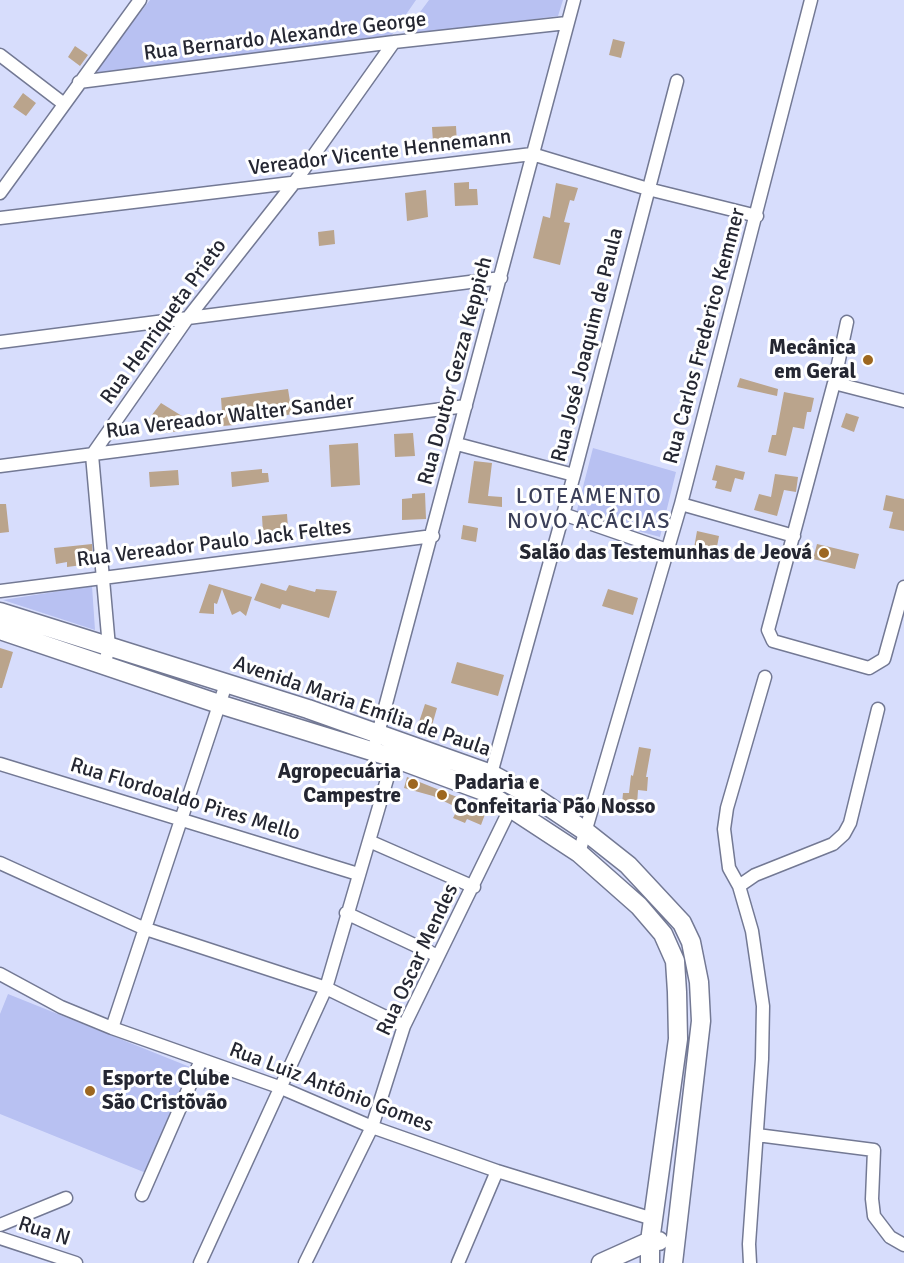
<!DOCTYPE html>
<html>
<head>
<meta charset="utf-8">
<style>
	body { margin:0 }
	canvas { display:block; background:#d7ddfc }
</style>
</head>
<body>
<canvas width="904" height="1263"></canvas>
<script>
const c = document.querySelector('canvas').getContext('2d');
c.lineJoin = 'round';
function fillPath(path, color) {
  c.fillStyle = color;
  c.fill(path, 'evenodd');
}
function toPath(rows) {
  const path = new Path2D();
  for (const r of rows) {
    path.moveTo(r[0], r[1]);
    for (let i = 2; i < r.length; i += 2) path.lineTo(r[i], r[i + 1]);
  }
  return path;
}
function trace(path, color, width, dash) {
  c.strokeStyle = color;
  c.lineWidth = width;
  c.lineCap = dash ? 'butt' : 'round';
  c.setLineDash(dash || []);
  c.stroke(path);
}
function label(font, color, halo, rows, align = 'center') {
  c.font = font + ' Signika,sans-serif';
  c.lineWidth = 6;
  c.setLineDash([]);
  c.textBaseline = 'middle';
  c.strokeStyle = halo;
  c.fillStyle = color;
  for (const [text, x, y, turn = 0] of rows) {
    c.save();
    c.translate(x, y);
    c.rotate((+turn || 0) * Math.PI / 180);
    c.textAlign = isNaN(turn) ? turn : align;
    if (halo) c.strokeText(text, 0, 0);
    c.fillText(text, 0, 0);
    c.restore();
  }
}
const green = toPath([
	[150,0,416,0,389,39,98,74,98,67],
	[429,0,563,0,558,16,411,35,409,27],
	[593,448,676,472,660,537,576,514],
	[92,586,95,630,3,600],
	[8,994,190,1067,146,1173,0,1114,0,1014]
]);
const building = toPath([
	[613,39,625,42,621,58,609,55],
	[75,46,88,55,80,66,68,57],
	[23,93,36,103,26,116,13,107],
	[456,126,457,144,438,145,438,141,433,142,432,127],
	[469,182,469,189,477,189,478,205,455,206,454,183],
	[556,183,578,188,574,201,570,200,564,222,570,223,560,265,533,258,543,216,550,218],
	[426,190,428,217,407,221,405,193],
	[334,230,335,244,319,246,318,232],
	[740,378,778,389,777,396,737,387],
	[288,389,292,414,262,420,260,407,239,411,240,417,233,418,234,425,223,426,221,398],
	[784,392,814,398,811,412,807,412,804,429,793,427,786,456,768,452,772,435,776,435],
	[161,403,182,416,184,430,167,433,148,420],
	[846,413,859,417,854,432,841,427],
	[413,433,415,456,395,457,394,434],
	[358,443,360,485,331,487,329,445],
	[474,461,492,463,488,496,502,497,502,507,468,503],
	[716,465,745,472,743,480,735,478,731,492,715,488,717,481,712,480],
	[262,469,262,473,268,473,269,482,232,487,231,472],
	[178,470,179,485,150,487,149,472],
	[775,474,798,477,796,492,784,490,777,516,754,510,759,494,771,497],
	[425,493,426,519,402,520,402,499,412,498,412,494],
	[886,495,904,499,904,531,889,528,893,512,883,510],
	[0,504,6,504,9,532,0,533],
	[287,514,288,528,284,528,281,533,263,534,262,516],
	[463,525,478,528,476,542,461,539],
	[697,531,719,536,716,552,694,548],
	[92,544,93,559,90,559,90,564,67,567,67,562,56,564,54,548],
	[817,544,859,554,855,569,813,559],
	[261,583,286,591,289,585,315,592,316,589,337,591,329,618,282,604,280,609,254,600],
	[209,584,252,597,246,616,240,611,232,615,222,589,217,604,214,603,214,614,199,613],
	[608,589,638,598,633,615,602,606],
	[0,648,13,652,2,688,0,688],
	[457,662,504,675,498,696,451,683],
	[425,704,437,708,431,729,418,725],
	[639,747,651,749,646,777,648,777,647,791,638,790,637,805,622,804,623,793,629,793,631,775,633,776],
	[407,777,487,809,481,825,467,819,465,823,453,818,458,808,433,796,404,788]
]);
const minor = toPath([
	[0,55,64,104],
	[79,82,394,42,567,23],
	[0,193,140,0],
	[0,218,532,154,648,189,757,216],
	[847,322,834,383,768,630,773,641,869,668,884,659,904,587],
	[0,342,501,278],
	[834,383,904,401],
	[457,444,574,475],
	[0,466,466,406],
	[681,504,794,536],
	[563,514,667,550],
	[0,591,433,536],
	[104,666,109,647,92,455,187,319,294,183,394,42],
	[376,741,574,0],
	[0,764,358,874],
	[489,781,574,475,677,81],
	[369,841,474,887],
	[579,853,681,504,811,0],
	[0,863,143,928,326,988,404,1026],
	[739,886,755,875,833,844,844,834,850,823,878,709],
	[346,913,438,956],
	[0,974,61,1007,112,1028,279,1087,372,1127,497,1171,653,1219],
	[112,1028,226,684],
	[757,1135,874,1150,872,1199,874,1216,890,1237,904,1245],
	[142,1195,201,1060],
	[0,1225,66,1198],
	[0,1238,76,1263],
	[200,1263,326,988,395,752],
	[305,1263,372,1127,404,1026,511,807],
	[458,1263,497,1171],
	[750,1263,749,1244,762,1059,763,1006,752,931,739,886,729,868,724,829,727,808,765,677]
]);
const secondary = toPath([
	[0,612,308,709,491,774,536,798,585,831,628,865,682,923,691,942,699,982,701,1021,673,1263],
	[0,630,219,704,394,758,486,792,579,853,639,906,663,934,675,961,677,992,678,1039,650,1241,650,1263],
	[601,1263,650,1241,659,1241]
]);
const markers = [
	[868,360,6,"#9d6720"],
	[824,553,6,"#9d6720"],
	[413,784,6,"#9d6720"],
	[442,795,6,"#9d6720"],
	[90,1091,6,"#9d6720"]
];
const streetNames = [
	["Rua Bernardo Alexandre George",285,37,-7],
	["Vereador Vicente Hennemann",380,153,-7],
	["Rua Henriqueta Prieto",164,322,-54],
	["Rua Carlos Frederico Kemmer",705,336,-75],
	["Rua José Joaquim de Paula",588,345,-76],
	["Rua Doutor Gezza Keppich",456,371,-75],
	["Rua Vereador Walter Sander",230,417,-7],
	["Rua Vereador Paulo Jack Feltes",214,544,-7],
	["Avenida Maria Emília de Paula",362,707,19],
	["Rua Flordoaldo Pires Mello",185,800,17],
	["Rua Oscar Mendes",418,960,-65],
	["Rua Luiz Antônio Gomes",331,1088,21],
	["Rua N",44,1232,18]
];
const poiNames = [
	["Mecânica",856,348],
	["em Geral",856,372],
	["Salão das Testemunhas de Jeová",812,553],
	["Agropecuária",401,772],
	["Campestre",401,796],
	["Padaria e",454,783,"left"],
	["Confeitaria Pão Nosso",454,807,"left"],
	["Esporte Clube",102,1079,"left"],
	["São Cristõvão",102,1103,"left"]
];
const neighbourhoodNames = [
	["LOTEAMENTO",589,497],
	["NOVO ACÁCIAS",589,522]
];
fillPath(green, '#b8c1f2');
fillPath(building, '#baa48c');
trace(minor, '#737994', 15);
trace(secondary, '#737994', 21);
trace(minor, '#fff', 12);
trace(secondary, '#fff', 18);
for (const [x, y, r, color] of markers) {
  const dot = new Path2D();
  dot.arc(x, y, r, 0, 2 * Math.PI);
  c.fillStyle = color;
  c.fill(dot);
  trace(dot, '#fff', 2);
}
label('21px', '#252732', '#fff', streetNames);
label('bold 21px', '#252732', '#fff', poiNames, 'right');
c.letterSpacing = '1.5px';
label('22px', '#3c4059', '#fff', neighbourhoodNames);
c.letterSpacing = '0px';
</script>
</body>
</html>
